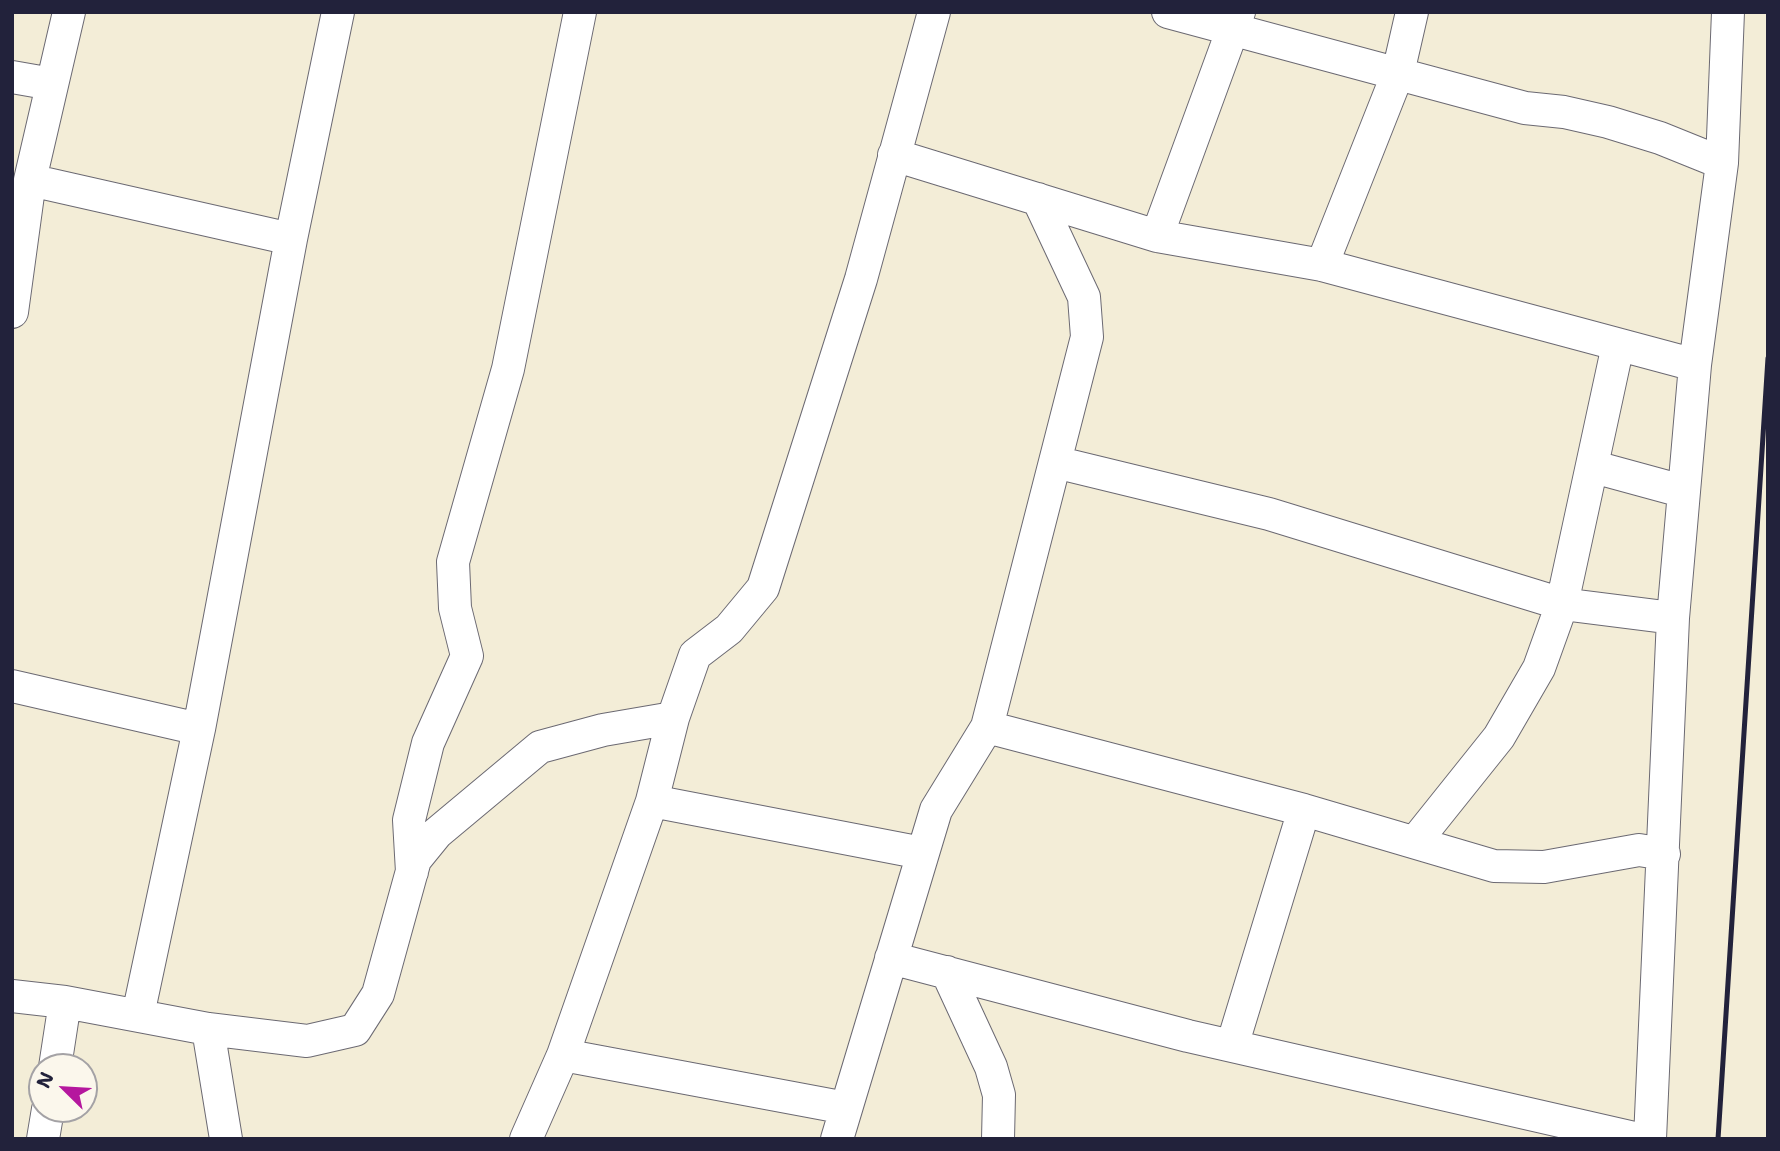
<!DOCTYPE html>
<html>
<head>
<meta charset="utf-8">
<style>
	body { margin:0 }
	#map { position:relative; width:1780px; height:1151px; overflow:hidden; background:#f3edd7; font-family:"Shantell Sans",sans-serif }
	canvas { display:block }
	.frame { position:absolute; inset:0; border:14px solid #22223b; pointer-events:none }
	.north { position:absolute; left:28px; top:1053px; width:70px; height:70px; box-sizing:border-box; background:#fbf7ec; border:2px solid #a4a2a5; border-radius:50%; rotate:294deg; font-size:19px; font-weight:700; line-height:28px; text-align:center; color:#22223b }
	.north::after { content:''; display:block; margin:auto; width:24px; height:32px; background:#b5179e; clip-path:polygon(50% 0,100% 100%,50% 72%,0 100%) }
</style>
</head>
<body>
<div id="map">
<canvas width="1780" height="1151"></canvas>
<div class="frame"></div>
<div class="north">N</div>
</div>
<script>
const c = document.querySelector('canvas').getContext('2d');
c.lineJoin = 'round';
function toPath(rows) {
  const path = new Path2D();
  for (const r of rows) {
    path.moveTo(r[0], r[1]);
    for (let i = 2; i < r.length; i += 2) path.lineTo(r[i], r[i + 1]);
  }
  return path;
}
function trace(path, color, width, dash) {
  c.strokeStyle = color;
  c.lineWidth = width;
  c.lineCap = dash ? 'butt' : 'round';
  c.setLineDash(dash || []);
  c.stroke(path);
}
const minor = toPath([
	[1168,12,1525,108,1564,112,1608,122,1660,138,1722,163],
	[12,77,52,84],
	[894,155,1157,236,1322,265,1695,365],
	[30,180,291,239],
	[1157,236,1239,12],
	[1322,265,1398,73,1412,12],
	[12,312,30,180,69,12],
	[1055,462,1269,514,1562,604,1673,618],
	[1594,467,1682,491],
	[12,686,199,729],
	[987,727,1304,810,1494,866,1544,867,1639,850,1664,854],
	[652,801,922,853],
	[1415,842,1499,737,1539,668,1562,604,1618,345],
	[412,872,409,820,428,743,467,656,455,608,453,562,508,369,580,12],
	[891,958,1188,1036,1639,1139],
	[947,972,991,1067,999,1095,998,1139],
	[12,996,65,1002,208,1029,307,1041,355,1030,378,994,415,860,437,833,540,747,603,730,673,718],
	[138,1015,199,729,291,239,338,12],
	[208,1029,226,1139],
	[1232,1046,1304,810],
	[563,1055,846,1108],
	[55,1067,65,1002],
	[43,1139,48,1109],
	[526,1139,563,1055,652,801,673,718,695,655,729,629,763,588,861,279,934,12],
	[837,1139,936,810,987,727,1087,337,1084,297,1038,199],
	[1650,1139,1673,618,1695,365,1722,163,1728,12]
]);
const rail = toPath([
	[1718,1139,1768,358]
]);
trace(minor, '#6b6972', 34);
trace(minor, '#fff', 32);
trace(rail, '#22223b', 5);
</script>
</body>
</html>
